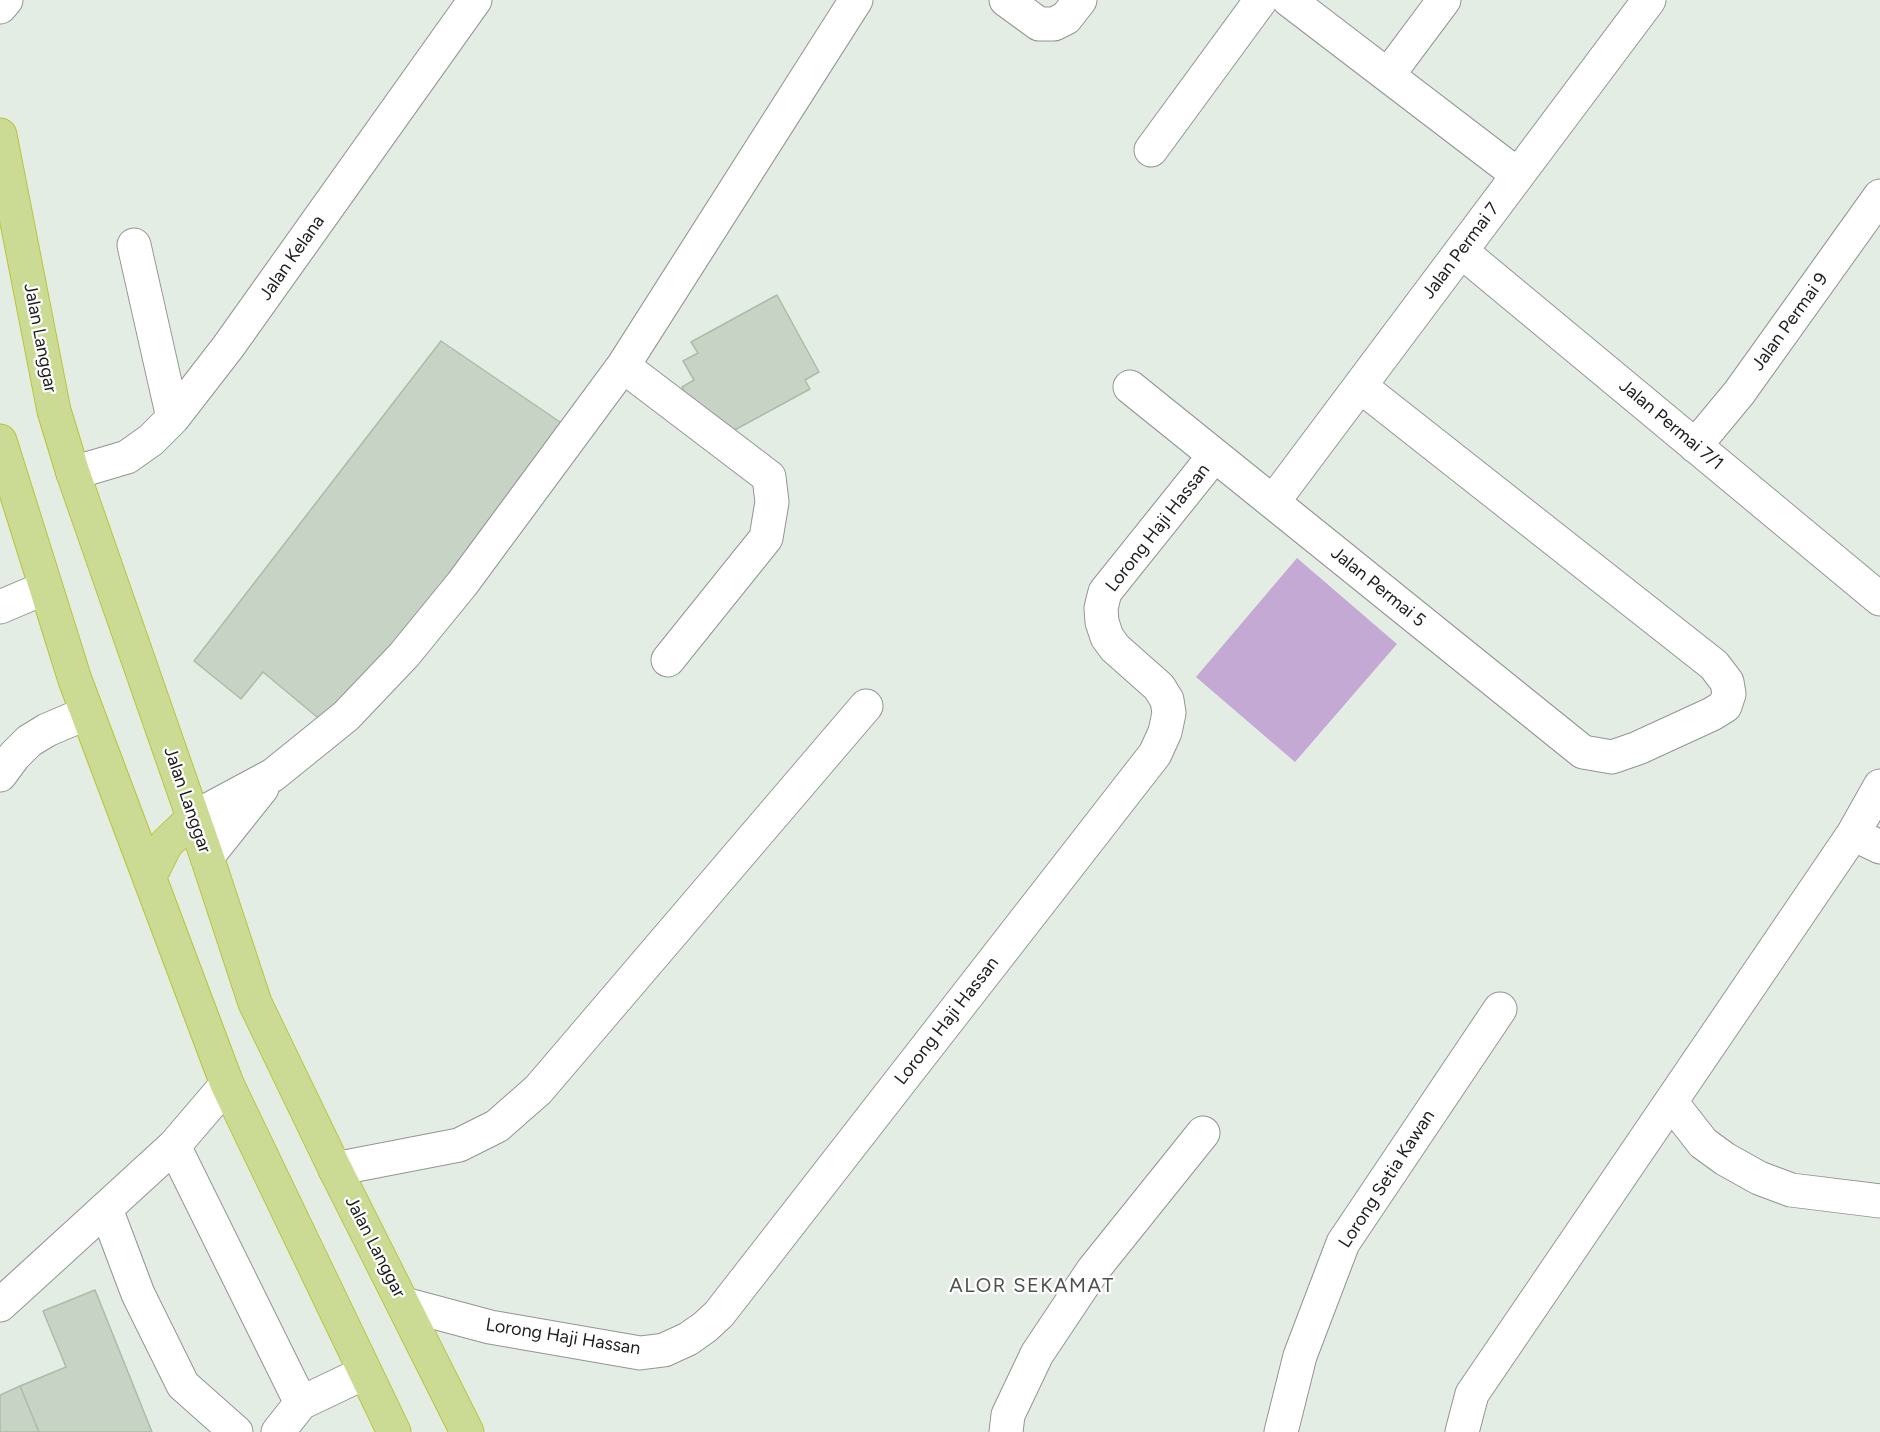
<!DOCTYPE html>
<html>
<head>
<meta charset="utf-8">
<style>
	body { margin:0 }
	canvas { display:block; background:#e4ede4 }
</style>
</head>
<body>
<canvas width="1880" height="1432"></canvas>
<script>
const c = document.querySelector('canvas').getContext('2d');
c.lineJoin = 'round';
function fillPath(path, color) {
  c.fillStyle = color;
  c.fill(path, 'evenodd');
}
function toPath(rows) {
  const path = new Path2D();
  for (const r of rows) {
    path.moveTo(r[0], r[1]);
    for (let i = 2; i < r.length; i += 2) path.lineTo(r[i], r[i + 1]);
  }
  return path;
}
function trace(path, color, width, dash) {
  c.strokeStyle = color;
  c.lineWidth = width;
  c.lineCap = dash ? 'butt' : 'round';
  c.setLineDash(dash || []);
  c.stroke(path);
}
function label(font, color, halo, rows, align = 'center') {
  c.font = font + ' Figtree,sans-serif';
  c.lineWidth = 4.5;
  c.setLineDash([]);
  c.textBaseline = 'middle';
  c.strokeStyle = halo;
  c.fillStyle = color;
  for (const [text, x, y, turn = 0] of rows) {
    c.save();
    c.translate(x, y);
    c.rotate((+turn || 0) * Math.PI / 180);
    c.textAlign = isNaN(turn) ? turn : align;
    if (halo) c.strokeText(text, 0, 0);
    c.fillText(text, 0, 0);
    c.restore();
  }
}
const water = toPath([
	[1297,558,1397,644,1295,762,1196,677]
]);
const building = toPath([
	[777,295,819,372,805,380,810,389,720,438,702,424,682,387,694,380,683,361,698,353,691,342,777,295],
	[441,341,563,424,408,631,329,727,263,672,241,699,194,661,441,341],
	[95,1290,152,1432,39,1432,20,1386,66,1367,43,1311,95,1290],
	[20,1386,39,1432,0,1432,0,1395,20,1386]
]);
const minor = toPath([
	[1006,0,1039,24,1054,24,1066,18,1080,0],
	[1289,0,1518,175],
	[0,7,6,0],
	[1388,75,1444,0],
	[1151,150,1261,0],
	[134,245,173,418],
	[1461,251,1880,599],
	[623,366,769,477,772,502,766,538,668,660],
	[1130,387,1583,752,1612,757,1638,748,1712,714,1725,706,1729,694,1727,682,1714,665,1360,386],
	[1695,446,1739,393,1880,196],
	[73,473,127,457,151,440,173,418,228,347,475,0],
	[1273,502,1649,0],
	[0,607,45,588],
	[0,775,14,756,29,741,47,730,87,713],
	[193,818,273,775,346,716,404,655,462,584,623,366,856,0],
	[1853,834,1880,847],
	[207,857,262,788],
	[227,1084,174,1146,103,1211,109,1217,138,1294,183,1385,236,1432],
	[1671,1102,1703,1143,1725,1159,1759,1178,1791,1190,1880,1201],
	[174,1146,301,1403],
	[335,1169,459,1145,497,1126,538,1090,866,706],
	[404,1304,490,1327,640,1353,664,1350,688,1339,705,1327,719,1314,1155,754,1165,732,1169,713,1167,700,1159,687,1115,648,1107,637,1102,622,1101,608,1105,592,1214,456],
	[0,1305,103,1211],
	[278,1432,301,1403,364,1373],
	[1006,1432,1008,1415,1037,1354,1093,1270,1203,1133],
	[1281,1432,1300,1356,1343,1243,1500,1009],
	[1462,1432,1472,1394,1853,834,1880,786]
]);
const highway = toPath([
	[0,135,54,411,73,473,207,857,255,1003,335,1169,467,1432],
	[0,441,75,680,227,1084,394,1432],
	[150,876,166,844,193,818]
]);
const streetNames = [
	["Jalan Permai 7",1461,251,-53],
	["Jalan Kelana",292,258,-55],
	["Jalan Permai 9",1790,322,-54],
	["Jalan Langgar",40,338,79],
	["Jalan Permai 7/1",1671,425,40],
	["Lorong Haji Hassan",1158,528,-52],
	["Jalan Permai 5",1378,587,39],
	["Jalan Langgar",187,800,71],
	["Lorong Haji Hassan",947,1021,-52],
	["Lorong Setia Kawan",1387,1179,-57],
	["Jalan Langgar",375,1247,63],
	["Lorong Haji Hassan",563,1337,9]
];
const neighbourhoodNames = [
	["ALOR SEKAMAT",1032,1286]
];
fillPath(water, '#c5a9d5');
fillPath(building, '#c7d3c5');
trace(building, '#abbda8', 1.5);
trace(minor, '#949494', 35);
trace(highway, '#bac338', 35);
trace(minor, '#fff', 33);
trace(highway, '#ccdb94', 33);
label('18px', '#1d1d1d', '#fff', streetNames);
c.letterSpacing = '1.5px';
label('20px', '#505050', '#fff', neighbourhoodNames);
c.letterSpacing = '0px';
</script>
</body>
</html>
